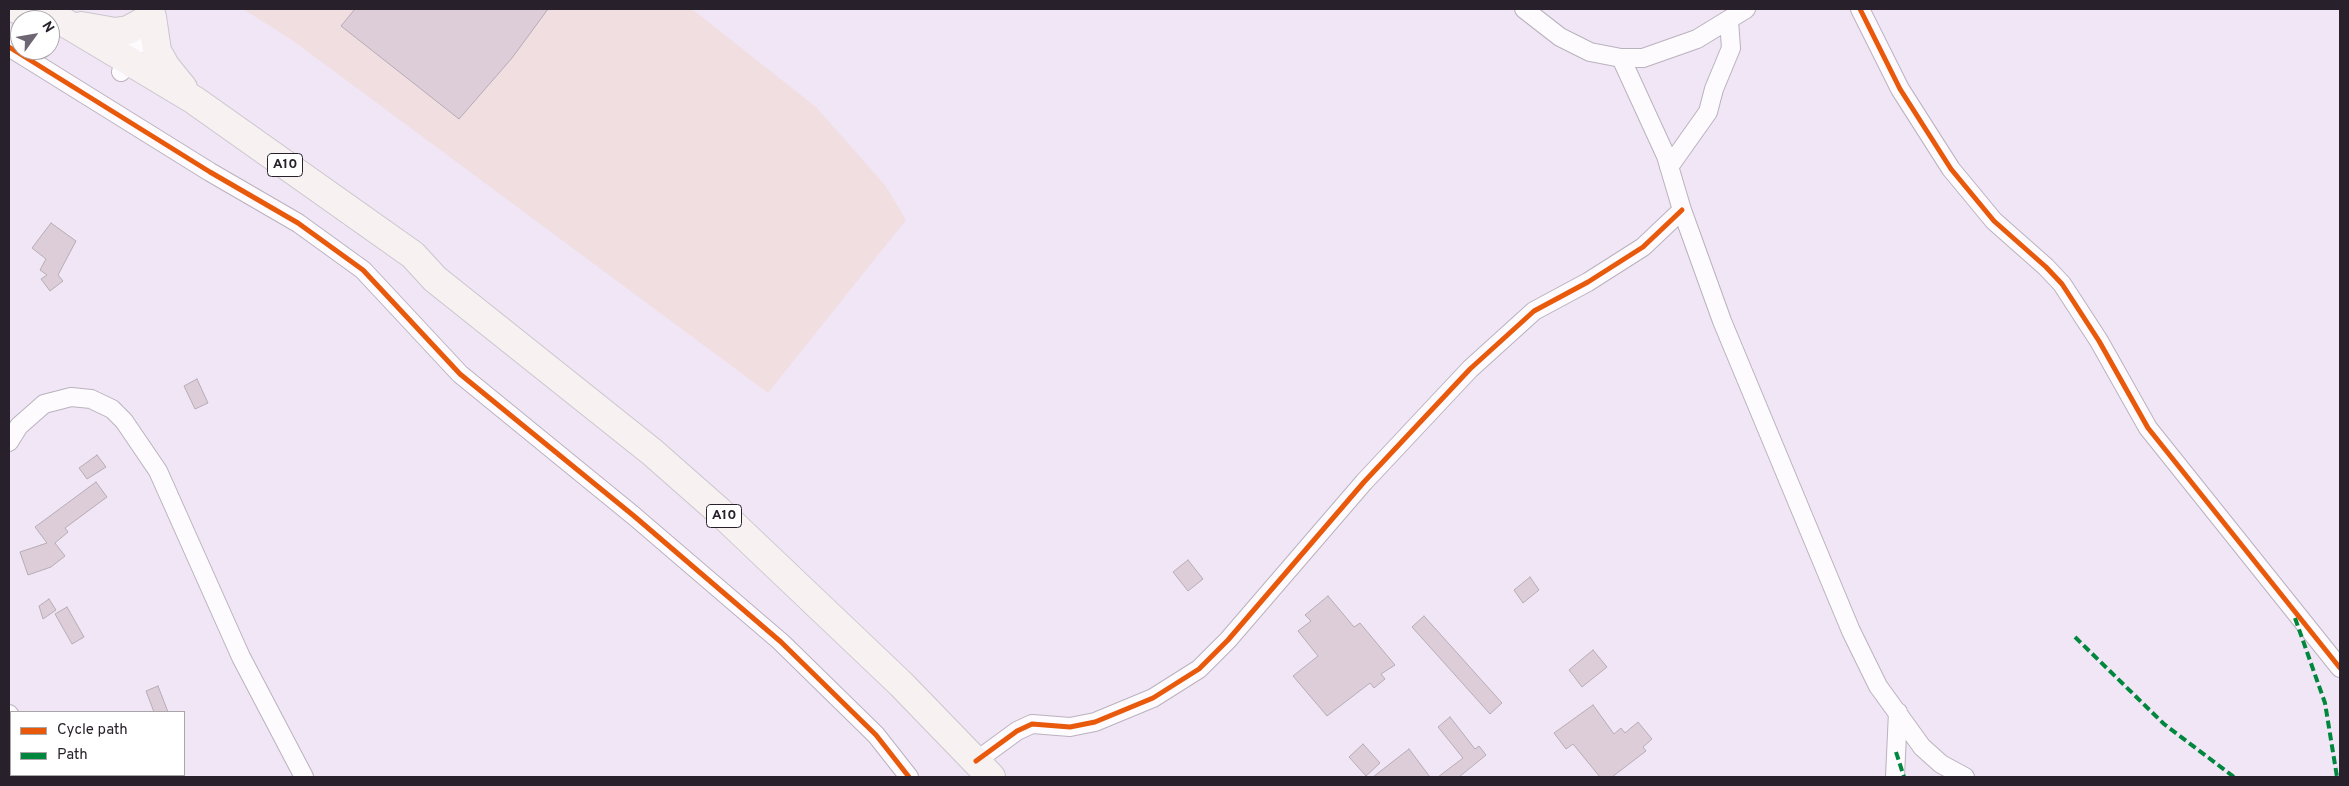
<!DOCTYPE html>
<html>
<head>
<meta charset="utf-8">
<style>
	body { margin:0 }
	#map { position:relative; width:2349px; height:786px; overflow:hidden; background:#f0e6f5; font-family:Overpass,sans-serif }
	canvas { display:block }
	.frame { position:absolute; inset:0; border:10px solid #28212b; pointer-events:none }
	.legend { position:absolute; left:10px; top:711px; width:175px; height:65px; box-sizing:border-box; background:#fff; border:1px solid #a9a6aa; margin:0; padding:6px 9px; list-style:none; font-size:15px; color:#28212b }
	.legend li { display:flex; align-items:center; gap:10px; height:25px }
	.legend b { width:25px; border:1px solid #a9a6aa }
	.north { position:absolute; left:10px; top:10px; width:50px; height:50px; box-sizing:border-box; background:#fff; border:1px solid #a9a6aa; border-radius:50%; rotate:58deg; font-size:14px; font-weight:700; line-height:20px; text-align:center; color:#28212b }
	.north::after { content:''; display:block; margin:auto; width:18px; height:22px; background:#6e6672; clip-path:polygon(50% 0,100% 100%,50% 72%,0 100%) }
</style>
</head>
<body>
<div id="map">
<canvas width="2349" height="786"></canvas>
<div class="frame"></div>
<ul class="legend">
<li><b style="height:6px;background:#e8590c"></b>Cycle path</li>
<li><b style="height:6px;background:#00873e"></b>Path</li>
</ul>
<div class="north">N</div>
</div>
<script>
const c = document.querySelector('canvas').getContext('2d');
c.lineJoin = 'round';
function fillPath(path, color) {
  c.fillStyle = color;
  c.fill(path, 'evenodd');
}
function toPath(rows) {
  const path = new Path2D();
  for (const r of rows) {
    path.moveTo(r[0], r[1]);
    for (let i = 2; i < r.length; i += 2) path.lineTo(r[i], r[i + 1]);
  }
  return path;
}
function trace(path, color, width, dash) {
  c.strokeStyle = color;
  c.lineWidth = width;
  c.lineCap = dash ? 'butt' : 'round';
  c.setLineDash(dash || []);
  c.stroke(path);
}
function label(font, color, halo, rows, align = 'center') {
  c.font = font + ' Overpass,sans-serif';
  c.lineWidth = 4;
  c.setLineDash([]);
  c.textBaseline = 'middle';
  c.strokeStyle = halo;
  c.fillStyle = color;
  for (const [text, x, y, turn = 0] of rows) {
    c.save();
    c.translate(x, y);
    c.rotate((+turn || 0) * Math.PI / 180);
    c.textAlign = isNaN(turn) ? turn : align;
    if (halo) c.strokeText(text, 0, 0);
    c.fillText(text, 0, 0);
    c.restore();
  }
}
const industrial = toPath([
	[243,9,692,9,816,107,885,185,906,220,768,393,292,40]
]);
const building = toPath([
	[355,9,548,9,512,58,459,119,341,26,355,9],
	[51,223,76,241,58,275,63,281,50,291,41,279,47,275,40,270,46,259,32,248,51,223],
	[197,379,208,403,195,409,184,386,197,379],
	[97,455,106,467,87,479,79,468,97,455],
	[96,482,107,497,65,528,68,532,55,543,65,556,51,567,28,575,20,552,47,543,35,527,96,482],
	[1188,560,1203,579,1188,591,1173,572,1188,560],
	[1530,577,1539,590,1523,603,1514,590,1530,577],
	[1328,596,1354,627,1360,623,1395,665,1381,674,1385,679,1374,688,1370,683,1327,716,1293,676,1318,656,1298,631,1311,621,1305,615,1328,596],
	[49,599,56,610,43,619,39,606,49,599],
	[67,607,84,637,72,644,55,614,67,607],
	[1424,616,1502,703,1490,714,1412,627,1424,616],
	[1593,650,1607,667,1582,687,1569,670,1593,650],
	[158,686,168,712,154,712,146,691,158,686],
	[1593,705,1614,734,1621,728,1625,733,1638,722,1652,739,1643,747,1646,751,1612,777,1600,777,1573,744,1566,749,1554,733,1593,705],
	[1450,717,1475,749,1479,746,1486,755,1459,777,1438,777,1463,758,1438,727,1450,717],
	[1363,744,1380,763,1366,776,1349,757,1363,744],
	[1409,749,1430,777,1373,777,1409,749]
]);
const street = toPath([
	[1524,9,1560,37,1590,52,1621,58,1643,58,1697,39,1746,9],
	[1860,9,1900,89,1951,169,1994,221,2046,267,2062,284,2099,341,2148,428,2340,668],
	[9,47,210,172,298,223,363,270,460,374,634,516,781,642,876,735,909,777],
	[1621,58,1666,156,1682,210,1722,321,1851,631,1878,686,1922,747,1941,764,1965,777],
	[121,72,152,18],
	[1669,167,1708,112,1714,89,1731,48,1729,21],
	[9,442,19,426,44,404,71,397,91,399,112,409,124,421,158,471,241,657,304,777],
	[9,714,11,718],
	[976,761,1017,731,1032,724,1070,727,1095,722,1153,698,1199,669,1228,640,1364,482,1470,369,1534,311,1588,282,1643,247,1682,210],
	[37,775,38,777],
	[1895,777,1898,712]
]);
const primary = toPath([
	[17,9,35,20],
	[42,9,194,100,413,255,435,279,652,452,719,511,901,684,991,777],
	[81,26,115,32,128,30,152,17,157,51,166,67,183,88]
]);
const quiet = toPath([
	[2295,618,2325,703,2337,777],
	[2075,637,2164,724,2234,777],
	[1896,752,1904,777]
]);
const cycleway = toPath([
	[1860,9,1900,89,1951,169,1994,221,2046,267,2062,284,2099,341,2148,428,2340,668],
	[9,47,210,172,298,223,363,270,460,374,634,516,781,642,876,735,909,777],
	[976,761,1017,731,1032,724,1070,727,1095,722,1153,698,1199,669,1228,640,1364,482,1470,369,1534,311,1588,282,1643,247,1682,210]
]);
const shields = [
	[285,165,35],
	[724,516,35]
];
const shieldNames = [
	["A10",285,165],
	["A10",724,516]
];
fillPath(industrial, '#f1dee1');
fillPath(building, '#ddcdd8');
trace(building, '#b6acb5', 1);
trace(street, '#bab2be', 20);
trace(primary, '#cac6cc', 30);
trace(street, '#fdfbfe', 18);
trace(primary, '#f7f1f2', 28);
trace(quiet, '#00873e', 4, [8, 4]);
trace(cycleway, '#e8590c', 5);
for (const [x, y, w] of shields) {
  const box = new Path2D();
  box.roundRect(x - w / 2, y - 11.5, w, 23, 4);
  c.fillStyle = '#fff';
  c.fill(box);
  trace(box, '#28212b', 1);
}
label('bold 14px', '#28212b', null, shieldNames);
</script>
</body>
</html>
